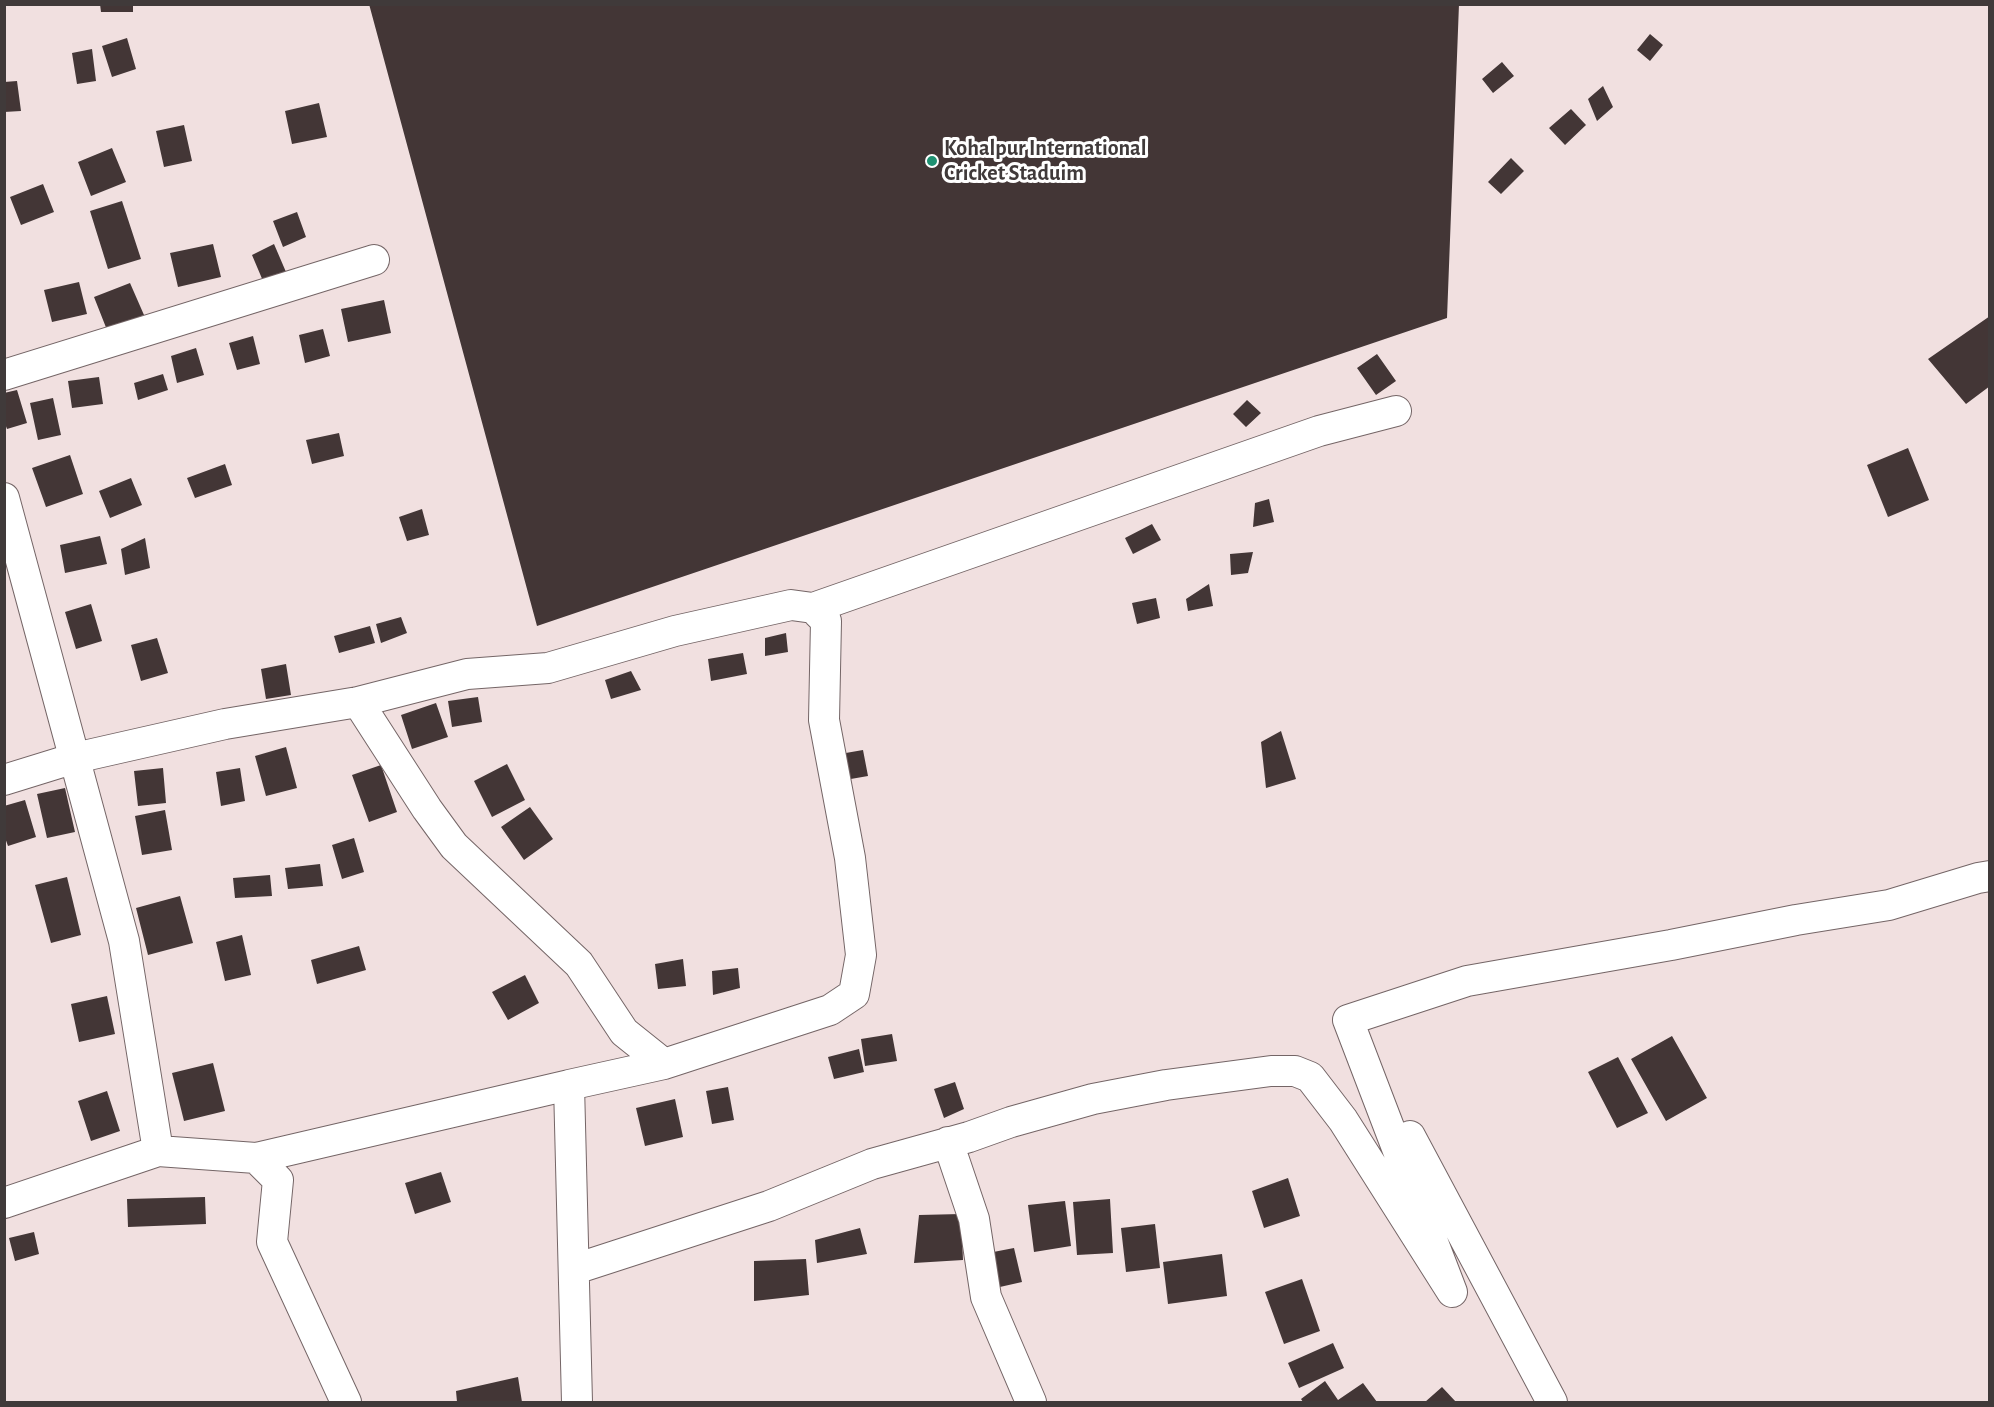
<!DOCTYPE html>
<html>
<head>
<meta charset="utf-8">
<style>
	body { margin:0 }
	#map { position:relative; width:1994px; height:1407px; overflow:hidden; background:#f1e0e0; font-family:"Alegreya Sans",sans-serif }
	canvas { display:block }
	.frame { position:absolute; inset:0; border:6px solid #403a3a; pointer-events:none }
</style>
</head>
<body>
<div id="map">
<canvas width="1994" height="1407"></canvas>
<div class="frame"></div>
</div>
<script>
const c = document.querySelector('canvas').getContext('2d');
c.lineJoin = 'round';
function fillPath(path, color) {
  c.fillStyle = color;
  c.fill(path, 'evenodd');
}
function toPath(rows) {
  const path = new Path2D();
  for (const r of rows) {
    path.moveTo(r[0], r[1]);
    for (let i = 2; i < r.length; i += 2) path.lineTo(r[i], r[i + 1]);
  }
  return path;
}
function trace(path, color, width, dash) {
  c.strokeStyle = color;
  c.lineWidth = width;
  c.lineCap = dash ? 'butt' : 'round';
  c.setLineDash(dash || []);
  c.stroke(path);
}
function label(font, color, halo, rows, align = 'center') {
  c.font = font + ' "Alegreya Sans",sans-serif';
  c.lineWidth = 6;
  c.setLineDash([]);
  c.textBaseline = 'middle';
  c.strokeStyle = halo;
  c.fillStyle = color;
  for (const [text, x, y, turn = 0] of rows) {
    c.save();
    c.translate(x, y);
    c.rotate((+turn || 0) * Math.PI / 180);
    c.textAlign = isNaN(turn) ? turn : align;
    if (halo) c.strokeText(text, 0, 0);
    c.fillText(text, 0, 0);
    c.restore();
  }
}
const building = toPath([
	[100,4,133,4,133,12,101,12],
	[369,4,1459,4,1447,318,537,626],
	[1650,34,1663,45,1650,61,1637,50],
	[127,38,136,69,112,77,102,46],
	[92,49,96,81,77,84,72,53],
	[1502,62,1514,76,1493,93,1482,79],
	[17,81,21,111,4,112,4,82],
	[1603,86,1613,107,1597,121,1588,99],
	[319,103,327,137,292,144,285,111],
	[1571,109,1586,125,1565,145,1549,128],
	[184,125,192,161,164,167,156,131],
	[112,148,126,182,91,196,78,162],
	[1511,158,1524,171,1501,194,1488,182],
	[43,184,54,212,21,225,10,197],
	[122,201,141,259,108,269,90,211],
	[297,212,306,237,283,247,273,221],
	[213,244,221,277,178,287,170,253],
	[274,244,286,272,263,281,252,255],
	[79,282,87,314,52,322,44,290],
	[130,283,144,315,107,330,94,297],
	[384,300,391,333,348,342,341,309],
	[1990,316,1990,386,1966,404,1928,359],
	[323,329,330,356,305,363,299,335],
	[253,336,260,364,237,370,229,343],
	[196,348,204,375,177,383,171,356],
	[1377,354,1396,381,1376,395,1357,368],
	[163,374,168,390,138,400,134,383],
	[99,377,103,404,72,408,68,381],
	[17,390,27,423,7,429,4,421,4,393],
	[53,398,61,435,38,440,30,403],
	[1247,400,1261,413,1246,427,1233,414],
	[339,433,344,456,312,464,306,440],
	[1908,448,1929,500,1888,517,1867,465],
	[70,455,83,494,46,507,32,468],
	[225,464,232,485,195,498,187,478],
	[131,478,142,505,110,518,99,491],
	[1269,499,1274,522,1253,527,1255,503],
	[422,509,429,535,407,541,399,517],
	[1152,524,1161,540,1133,554,1125,538],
	[100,536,107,564,65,573,60,545],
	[145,538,150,568,125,575,121,549],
	[1253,552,1248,573,1231,575,1230,554],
	[1209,584,1213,606,1188,611,1186,599],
	[1156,598,1160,618,1137,624,1132,603],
	[91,604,102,641,76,649,65,612],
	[401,617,407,633,381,643,376,624],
	[370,626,375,643,339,653,334,636],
	[786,633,788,652,765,656,765,638],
	[157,638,168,673,141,681,131,645],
	[743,653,747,674,711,681,708,659],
	[286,664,291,695,266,699,261,669],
	[631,671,641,690,611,699,605,680],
	[478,697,482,722,452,727,448,701],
	[436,703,448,737,412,749,401,715],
	[1281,731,1296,779,1266,788,1261,742],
	[286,747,297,788,266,796,255,756],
	[863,750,868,776,845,780,840,754],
	[507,764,525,800,492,817,474,781],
	[381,765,397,812,369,822,352,775],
	[163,768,166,803,138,806,134,771],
	[240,768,245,801,221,806,216,772],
	[65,788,75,832,47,838,37,794],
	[25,800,36,837,8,846,4,835,4,806],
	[530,807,553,839,524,860,501,827],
	[165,810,172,850,142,855,135,816],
	[354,838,364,872,342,879,332,845],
	[320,864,323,886,288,889,285,868],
	[270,875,272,896,235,898,233,878],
	[67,877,81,935,51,943,35,885],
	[180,896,193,943,148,955,136,908],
	[242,935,251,975,225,981,216,942],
	[359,946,366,970,317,984,311,960],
	[683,959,686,986,658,989,655,964],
	[738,968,740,988,713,995,712,971],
	[525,975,539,1003,508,1020,492,992],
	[107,996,115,1034,79,1042,71,1004],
	[892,1034,897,1061,865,1066,861,1039],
	[1672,1036,1707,1098,1666,1121,1631,1059],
	[859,1049,864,1072,834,1079,828,1057],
	[1618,1057,1648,1113,1617,1128,1588,1072],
	[213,1063,225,1111,184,1121,172,1073],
	[955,1082,964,1109,944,1118,934,1089],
	[728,1087,734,1120,712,1124,706,1091],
	[107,1091,120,1131,91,1141,78,1101],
	[675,1099,683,1137,645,1146,636,1108],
	[441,1172,451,1202,415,1214,405,1183],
	[1288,1178,1300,1216,1264,1228,1252,1191],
	[205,1197,206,1224,128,1227,127,1199],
	[1110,1199,1113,1253,1077,1255,1073,1202],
	[1065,1201,1071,1246,1034,1252,1028,1205],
	[961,1214,963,1260,914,1263,919,1215],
	[1155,1224,1160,1268,1126,1272,1121,1228],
	[860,1228,867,1254,817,1263,815,1240],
	[34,1232,39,1254,15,1261,9,1238],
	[1014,1248,1022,1282,991,1289,983,1254],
	[1222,1254,1227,1296,1168,1304,1163,1262],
	[806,1259,809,1295,754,1301,754,1261],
	[1302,1279,1320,1331,1284,1344,1265,1292],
	[1333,1343,1344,1368,1299,1388,1288,1363],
	[518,1377,522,1402,457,1402,456,1391],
	[1325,1381,1338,1400,1363,1383,1377,1402,1303,1402,1301,1399],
	[1442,1387,1456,1402,1425,1402]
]);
const minor = toPath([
	[4,375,374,260],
	[4,498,124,941,158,1151,4,1203],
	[813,608,1319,431,1396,411],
	[358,702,427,809,454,846,579,964,624,1032,664,1064],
	[4,780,75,758,225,724,358,702,467,674,548,668,675,631,791,605,813,608,826,621,824,720,850,858,861,955,854,994,830,1010,664,1064,569,1085],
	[1348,1020,1467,981,1671,945,1796,920,1889,905,1978,878,1990,876],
	[1410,1136,1552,1402],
	[948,1142,974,1219,986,1297,1031,1402],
	[158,1151,256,1158,569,1085,577,1402],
	[256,1158,278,1180,272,1242,346,1402],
	[575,1269,769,1206,872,1164,969,1137,1011,1122,1093,1099,1166,1085,1271,1071,1295,1071,1310,1077,1343,1120,1452,1292,1348,1020]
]);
const markers = [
	[932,161,6,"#1f9172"]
];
const poiNames = [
	["Kohalpur International",944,148],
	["Cricket Staduim",944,173]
];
fillPath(building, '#433636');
trace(minor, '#746566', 32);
trace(minor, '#fff', 30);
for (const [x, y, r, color] of markers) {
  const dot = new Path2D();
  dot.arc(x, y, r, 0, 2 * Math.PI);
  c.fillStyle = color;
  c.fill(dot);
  trace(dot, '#fff', 2);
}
label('bold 22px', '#403a3a', '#fff', poiNames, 'left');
</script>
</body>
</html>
